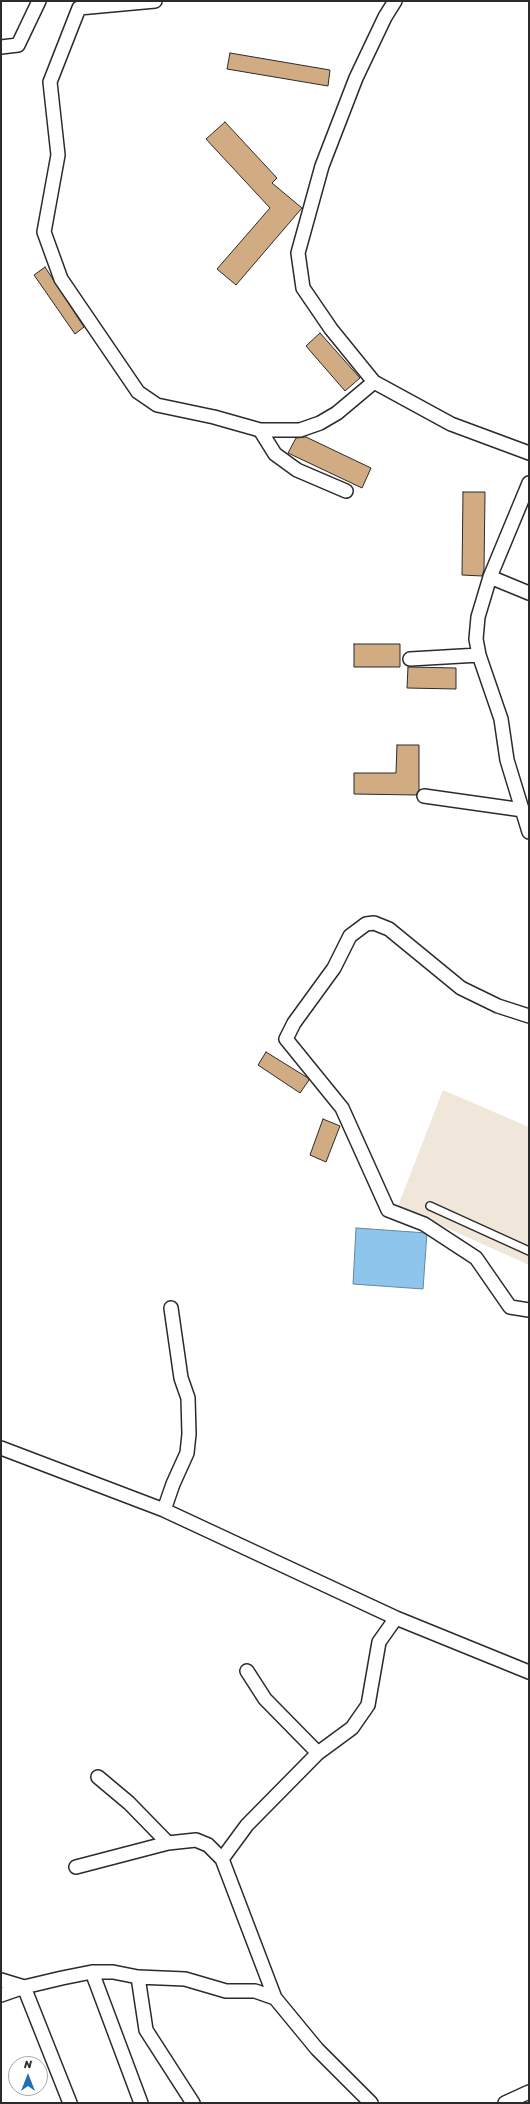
<!DOCTYPE html>
<html>
<head>
<meta charset="utf-8">
<style>
	body { margin:0 }
	#map { position:relative; width:530px; height:2104px; overflow:hidden; background:#fff; font-family:Sriracha,sans-serif }
	canvas { display:block }
	.frame { position:absolute; inset:0; border:2px solid #2b2b2b; pointer-events:none }
	.north { position:absolute; left:8px; top:2056px; width:40px; height:40px; box-sizing:border-box; background:#fff; border:1px solid #aaa; border-radius:50%; rotate:0deg; font-size:11px; font-weight:700; line-height:16px; text-align:center; color:#2b2b2b }
	.north::after { content:''; display:block; margin:auto; width:14px; height:18px; background:#1f6fb2; clip-path:polygon(50% 0,100% 100%,50% 72%,0 100%) }
</style>
</head>
<body>
<div id="map">
<canvas width="530" height="2104"></canvas>
<div class="frame"></div>
<div class="north">N</div>
</div>
<script>
const c = document.querySelector('canvas').getContext('2d');
c.lineJoin = 'round';
function fillPath(path, color) {
  c.fillStyle = color;
  c.fill(path, 'evenodd');
}
function toPath(rows) {
  const path = new Path2D();
  for (const r of rows) {
    path.moveTo(r[0], r[1]);
    for (let i = 2; i < r.length; i += 2) path.lineTo(r[i], r[i + 1]);
  }
  return path;
}
function trace(path, color, width, dash) {
  c.strokeStyle = color;
  c.lineWidth = width;
  c.lineCap = dash ? 'butt' : 'round';
  c.setLineDash(dash || []);
  c.stroke(path);
}
const built = toPath([
	[443,1090,529,1127,529,1265,398,1206]
]);
const water = toPath([
	[356,1228,427,1233,423,1289,353,1284,356,1228]
]);
const building = toPath([
	[230,53,330,70,328,86,227,69,230,53],
	[225,122,277,178,272,183,302,208,236,285,217,269,270,208,206,139,225,122],
	[45,267,84,327,75,334,34,275,45,267],
	[320,333,360,378,345,391,306,346,320,333],
	[306,437,371,468,362,488,288,453,296,438,306,437],
	[463,492,485,492,484,570,482,576,462,575,463,492],
	[354,644,400,644,400,667,354,667,354,644],
	[408,667,456,668,456,689,407,688,408,667],
	[397,745,419,745,419,790,416,795,354,794,354,773,396,773,397,745],
	[266,1052,308,1078,309,1080,300,1093,258,1065,266,1052],
	[323,1119,340,1126,326,1162,310,1155,323,1119]
]);
const lane = toPath([
	[430,1206,529,1251]
]);
const street = toPath([
	[155,1,79,8,50,82,58,155,44,232,61,279,138,392,157,405,214,417,260,430,300,430,320,423,337,413,374,382],
	[395,1,385,17,356,78,322,166,298,253,303,288,331,329,374,382,451,424,529,453],
	[1,47,18,45,39,1],
	[260,430,275,454,297,470,346,491],
	[529,483,490,577,478,617,476,639,479,655,501,719,507,760,529,832],
	[490,577,529,593],
	[410,659,479,655],
	[424,796,523,810],
	[529,1016,498,1006,461,988,389,929,374,923,366,924,350,936,334,968,294,1023,286,1039,342,1108,388,1210,424,1224,476,1258,510,1307,529,1310],
	[1,1448,164,1510,396,1618,529,1672],
	[164,1510,173,1484,187,1453,189,1434,188,1398,181,1378,171,1308],
	[247,1671,265,1699,318,1753],
	[98,1777,129,1803,168,1843],
	[76,1867,168,1843,196,1840,208,1845,222,1859],
	[92,1972,141,2103],
	[138,1977,146,2030,193,2103],
	[1,1980,24,1987],
	[24,1987,70,2103],
	[1,1995,24,1987,62,1978,92,1972,113,1972,138,1977,185,1979,226,1991,255,1991,275,1998],
	[371,2103,317,2049,275,1998,222,1859,247,1825,318,1753,352,1728,368,1705,379,1642,396,1618],
	[505,2103,529,2092]
]);
fillPath(built, '#f1e6da');
fillPath(water, '#8dc5ec');
trace(water, '#66879f', 1);
fillPath(building, '#d1ac83');
trace(building, '#2b2b2b', 1);
trace(lane, '#2b2b2b', 10);
trace(street, '#2b2b2b', 16);
trace(lane, '#fff', 7);
trace(street, '#fff', 13);
</script>
</body>
</html>
